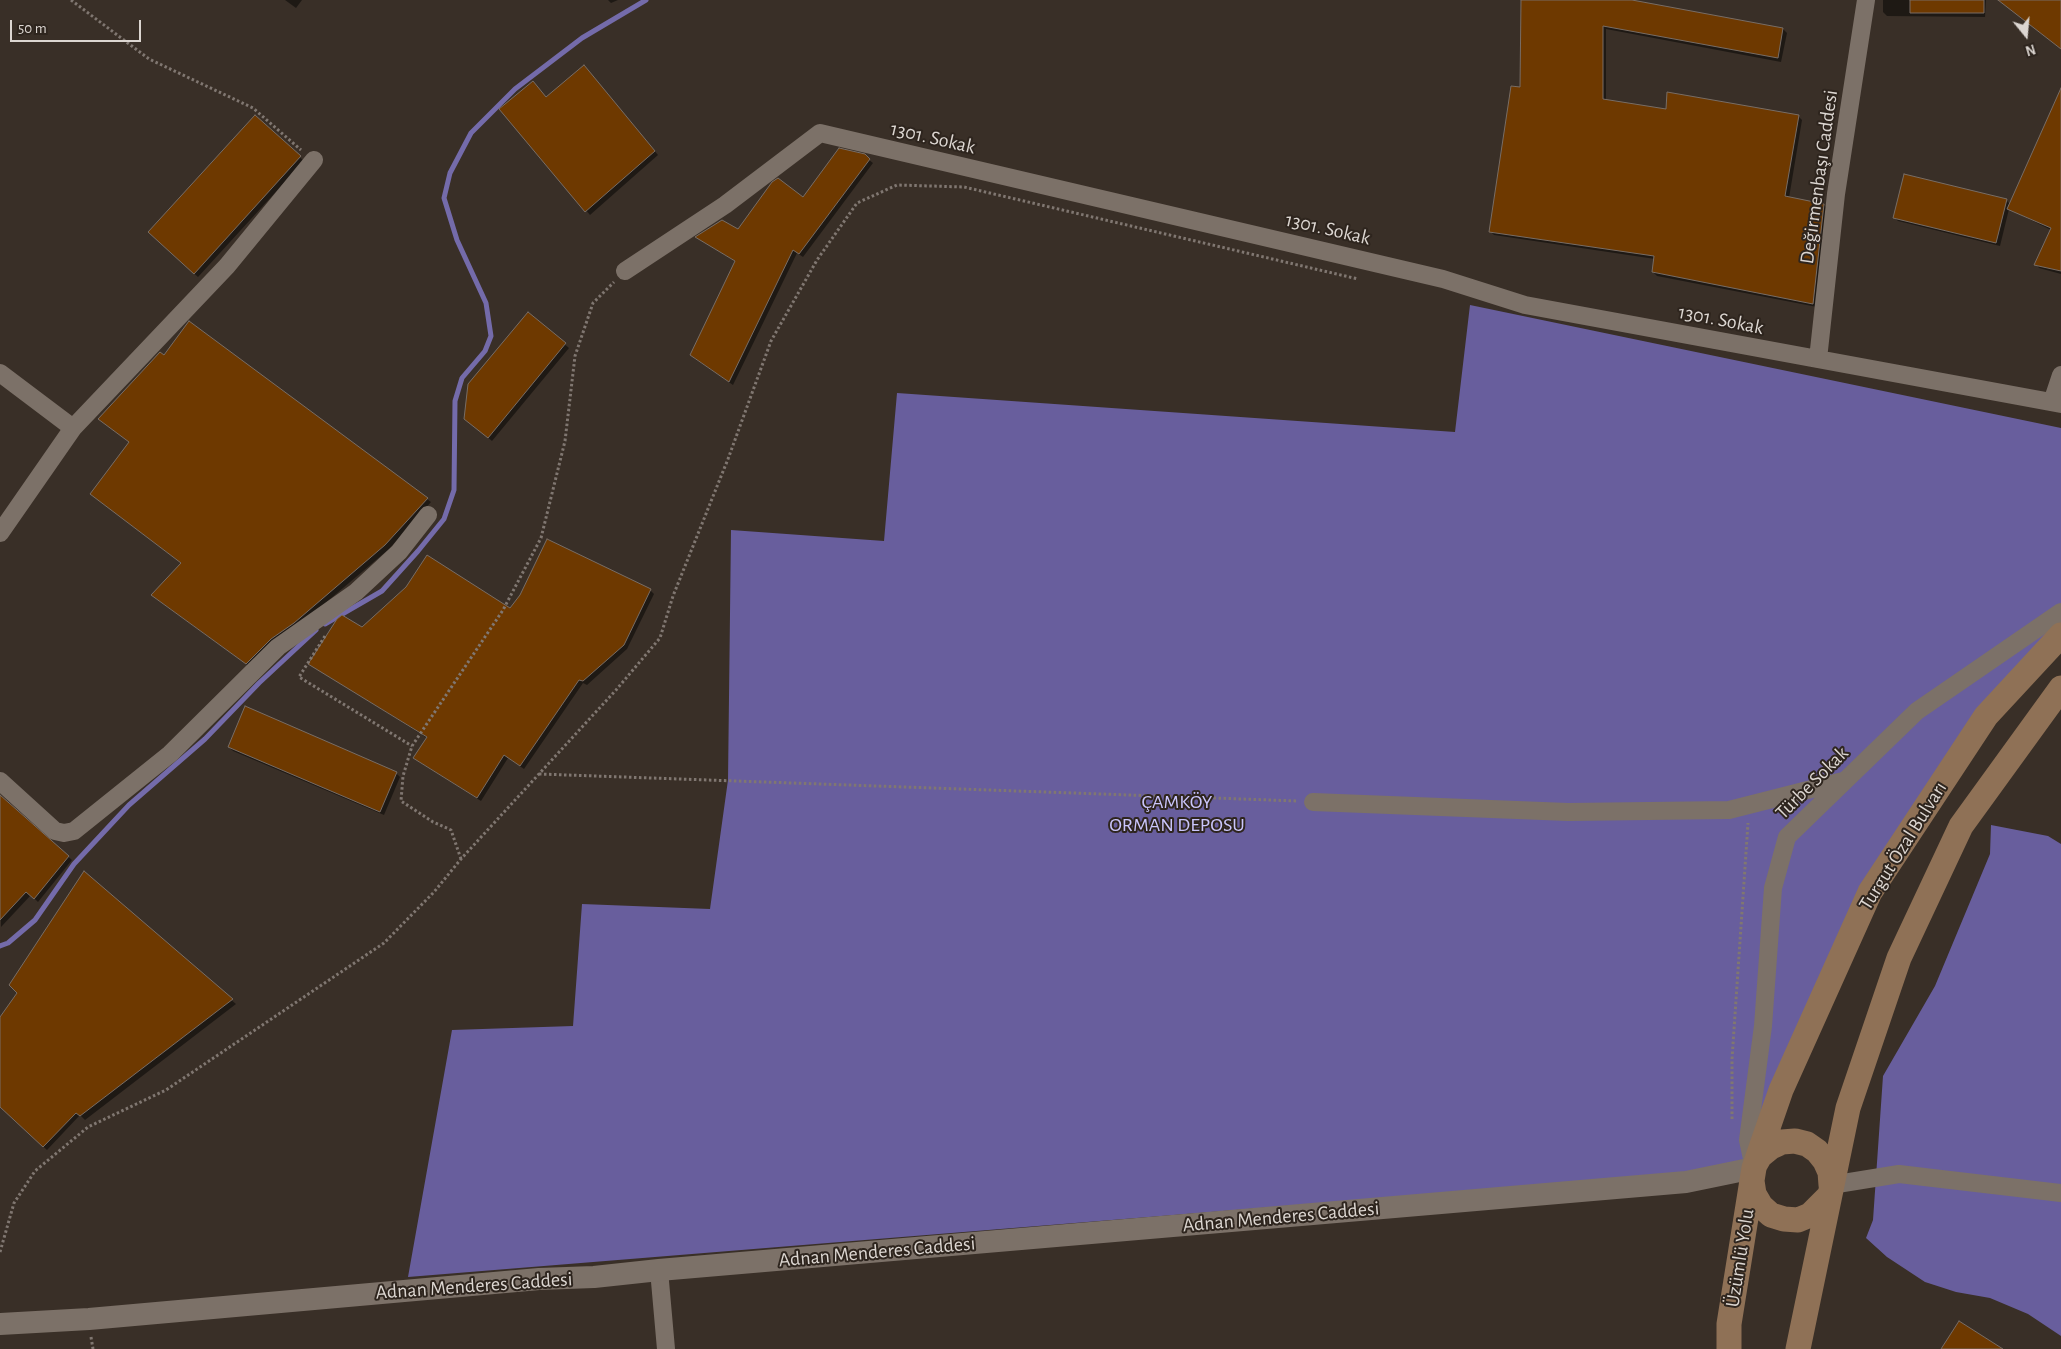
<!DOCTYPE html>
<html>
<head>
<meta charset="utf-8">
<style>
	body { margin:0 }
	#map { position:relative; width:2061px; height:1349px; overflow:hidden; background:#392f27; font-family:"Alegreya Sans",sans-serif }
	canvas { display:block }
	.north { position:absolute; left:2001px; top:10px; width:50px; height:50px; -webkit-text-stroke:4px #2e251e; paint-order:stroke; rotate:163deg; font-size:14px; font-weight:700; line-height:20px; text-align:center; color:#dcd6d1 }
	.north::after { content:''; display:block; margin:auto; width:18px; height:22px; background:#dcd6d1; clip-path:polygon(50% 0,100% 100%,50% 72%,0 100%) }
	.scale { position:absolute; left:10px; top:20px; width:131px; height:22px; box-sizing:border-box; border:2px solid #dcd6d1; border-top:0; padding-left:6px; font-size:15px; line-height:18px; white-space:nowrap; color:#dcd6d1; -webkit-text-stroke:4px #2e251e; paint-order:stroke }
</style>
</head>
<body>
<div id="map">
<canvas width="2061" height="1349"></canvas>
<div class="north">N</div>
<div class="scale">50 m</div>
</div>
<script>
const c = document.querySelector('canvas').getContext('2d');
c.lineJoin = 'round';
function fillPath(path, color) {
  c.fillStyle = color;
  c.fill(path, 'evenodd');
}
function toPath(rows) {
  const path = new Path2D();
  for (const r of rows) {
    path.moveTo(r[0], r[1]);
    for (let i = 2; i < r.length; i += 2) path.lineTo(r[i], r[i + 1]);
  }
  return path;
}
function trace(path, color, width, dash) {
  c.strokeStyle = color;
  c.lineWidth = width;
  c.lineCap = dash ? 'butt' : 'round';
  c.setLineDash(dash || []);
  c.stroke(path);
}
function label(font, color, halo, rows, align = 'center') {
  c.font = font + ' "Alegreya Sans",sans-serif';
  c.lineWidth = 4;
  c.setLineDash([]);
  c.textBaseline = 'middle';
  c.strokeStyle = halo;
  c.fillStyle = color;
  for (const [text, x, y, turn = 0] of rows) {
    c.save();
    c.translate(x, y);
    c.rotate((+turn || 0) * Math.PI / 180);
    c.textAlign = isNaN(turn) ? turn : align;
    if (halo) c.strokeText(text, 0, 0);
    c.fillText(text, 0, 0);
    c.restore();
  }
}
const forest = toPath([
	[1470,305,2061,428,2061,642,1898,829,1754,1168,408,1277,452,1030,573,1026,582,904,710,909,728,780,731,530,884,541,897,393,1455,432],
	[1991,825,2048,836,2061,844,2061,1336,2028,1314,1990,1298,1956,1292,1925,1282,1887,1257,1866,1238,1873,1220,1883,1076,1935,986,1990,854]
]);
const shadow = toPath([
	[285,0,302,0,296,8],
	[608,0,618,0,611,3],
	[1522,0,1625,0,1783,29,1787,33,1781,62,1606,29,1606,101,1668,110,1798,116,1802,120,1789,198,1824,205,1828,209,1817,307,1657,276,1653,272,1655,259,1494,235,1490,231,1522,89],
	[1883,0,1986,0,1985,17,1887,16,1883,12],
	[588,71,658,155,590,215,501,109,546,98],
	[2061,110,2061,274,2039,268,2036,264,2051,230,2009,209,2000,246,1898,221,1895,218,2006,200,2010,204],
	[255,117,304,161,198,277,149,232],
	[864,156,873,163,803,257,797,253,733,385,695,359,691,355,736,262,697,237,738,231,803,198],
	[528,313,569,348,492,441,470,422],
	[190,323,431,502,389,549,250,667,156,599,182,564,91,494,130,443,164,357],
	[650,590,654,594,627,649,587,685,583,683,524,769,508,758,481,801,419,762,427,738,310,664,362,629],
	[229,747,396,773,400,777,384,815,233,751],
	[0,797,72,860,38,902,31,895,1,927],
	[84,873,236,1004,85,1120,80,1115,47,1150,0,1106,0,1019,19,993]
]);
const stream = toPath([
	[325,624,382,591,418,551,444,519,454,490,455,401,462,378,485,351,491,336,486,303,457,240,444,198,450,173,471,133,515,89,582,38,646,0],
	[0,946,8,943,35,920,74,864,129,805,205,739,259,683,316,630]
]);
const building = toPath([
	[1521,0,1632,0,1783,28,1778,58,1603,26,1603,99,1666,109,1667,92,1799,115,1785,196,1824,204,1813,304,1652,272,1654,256,1489,232,1511,86,1520,87,1521,0],
	[1910,0,1984,0,1984,13,1910,13,1910,0],
	[1998,0,2061,0,2061,49,1998,0],
	[584,65,655,151,585,212,499,109,533,81,546,97,584,65],
	[2061,88,2061,271,2034,265,2051,228,2007,209,2061,88],
	[255,115,301,156,194,274,148,232,255,115],
	[839,148,865,154,870,159,799,254,793,250,729,382,690,355,735,261,695,237,722,220,738,229,772,182,778,178,803,197,839,148],
	[1904,174,2007,199,1996,243,1893,218,1904,174],
	[528,312,566,343,488,438,464,419,468,384,528,312],
	[189,321,428,498,385,545,294,623,271,639,246,664,151,595,181,563,90,494,129,442,98,419,160,352,164,355,189,321],
	[547,539,651,589,624,645,583,681,579,680,520,766,504,755,477,798,413,758,427,737,308,664,337,619,342,615,362,627,406,587,427,555,510,608,520,595,547,539],
	[245,706,397,772,380,812,228,747,245,706],
	[0,795,69,856,34,899,26,892,0,920,0,795],
	[84,871,233,999,80,1116,76,1113,43,1147,0,1107,0,1017,17,993,9,985,84,871],
	[1959,1321,2003,1349,1941,1349,1959,1321]
]);
const path = toPath([
	[71,0,149,59,253,108,301,150],
	[325,636,299,677,412,746],
	[539,774,1298,801],
	[461,859,451,830,433,822,401,801,403,776,412,746,503,610,541,538,565,441,575,356,593,303,614,282],
	[1732,1119,1732,1059,1748,823],
	[0,1252,14,1203,35,1171,88,1127,166,1090,384,943,434,892,461,859,616,690,660,638,673,596,728,459,771,341,817,260,857,203,897,185,964,187,1358,279],
	[91,1337,93,1349]
]);
const minor = toPath([
	[625,271,725,205,820,133,1443,279,1525,305,2061,404],
	[1818,359,1836,194,1866,0],
	[0,373,73,428],
	[2052,402,2061,375],
	[0,533,73,428,227,266,314,160],
	[0,781,55,831,64,833,74,831,170,754,278,647,356,592,399,552,428,515],
	[1313,802,1568,812,1729,810,1843,781],
	[1754,1168,1748,1140,1763,1026,1773,888,1787,837,1917,711,2061,612],
	[1831,1185,1899,1174,2061,1193],
	[659,1270,666,1349]
]);
const tertiary = toPath([
	[0,1324,89,1319,539,1279,594,1277,659,1270,1686,1182,1754,1168]
]);
const secondary = toPath([
	[1756,1163,1760,1156,1771,1147,1782,1142,1795,1141,1807,1144,1817,1151,1825,1161,1830,1172,1831,1185],
	[1752,1181,1754,1194,1761,1206,1771,1215,1784,1219,1798,1220,1810,1215,1828,1197],
	[1729,1349,1729,1324,1754,1168,1781,1090,1870,892,1986,716,2061,635],
	[1798,1349,1848,1108,1899,958,1961,826,2061,688]
]);
const streetNames = [
	["1301. Sokak",933,138,13],
	["Değirmenbaşı Caddesi",1819,177,-82],
	["1301. Sokak",1328,229,13],
	["1301. Sokak",1721,320,11],
	["Türbe Sokak",1812,783,-45],
	["Turgut Özal Bulvarı",1903,846,-58],
	["Adnan Menderes Caddesi",1281,1217,-5],
	["Adnan Menderes Caddesi",877,1252,-5],
	["Üzümlü Yolu",1740,1258,-81],
	["Adnan Menderes Caddesi",474,1286,-4]
];
const parkNames = [
	["ÇAMKÖY",1177,802],
	["ORMAN DEPOSU",1177,825]
];
fillPath(forest, '#685e9d');
fillPath(shadow, '#0007');
trace(stream, '#746baa', 5);
fillPath(building, '#6e3900');
trace(building, '#786d65', 1);
trace(path, '#807771', 3, [2.5, 2.5]);
trace(minor, '#7c7168', 18);
trace(tertiary, '#7c7168', 22);
trace(secondary, '#8f7156', 25);
label('20px', '#dcd6d1', '#2e251e', streetNames);
label('20px', '#cbc6fc', '#2e251e', parkNames);
</script>
</body>
</html>
